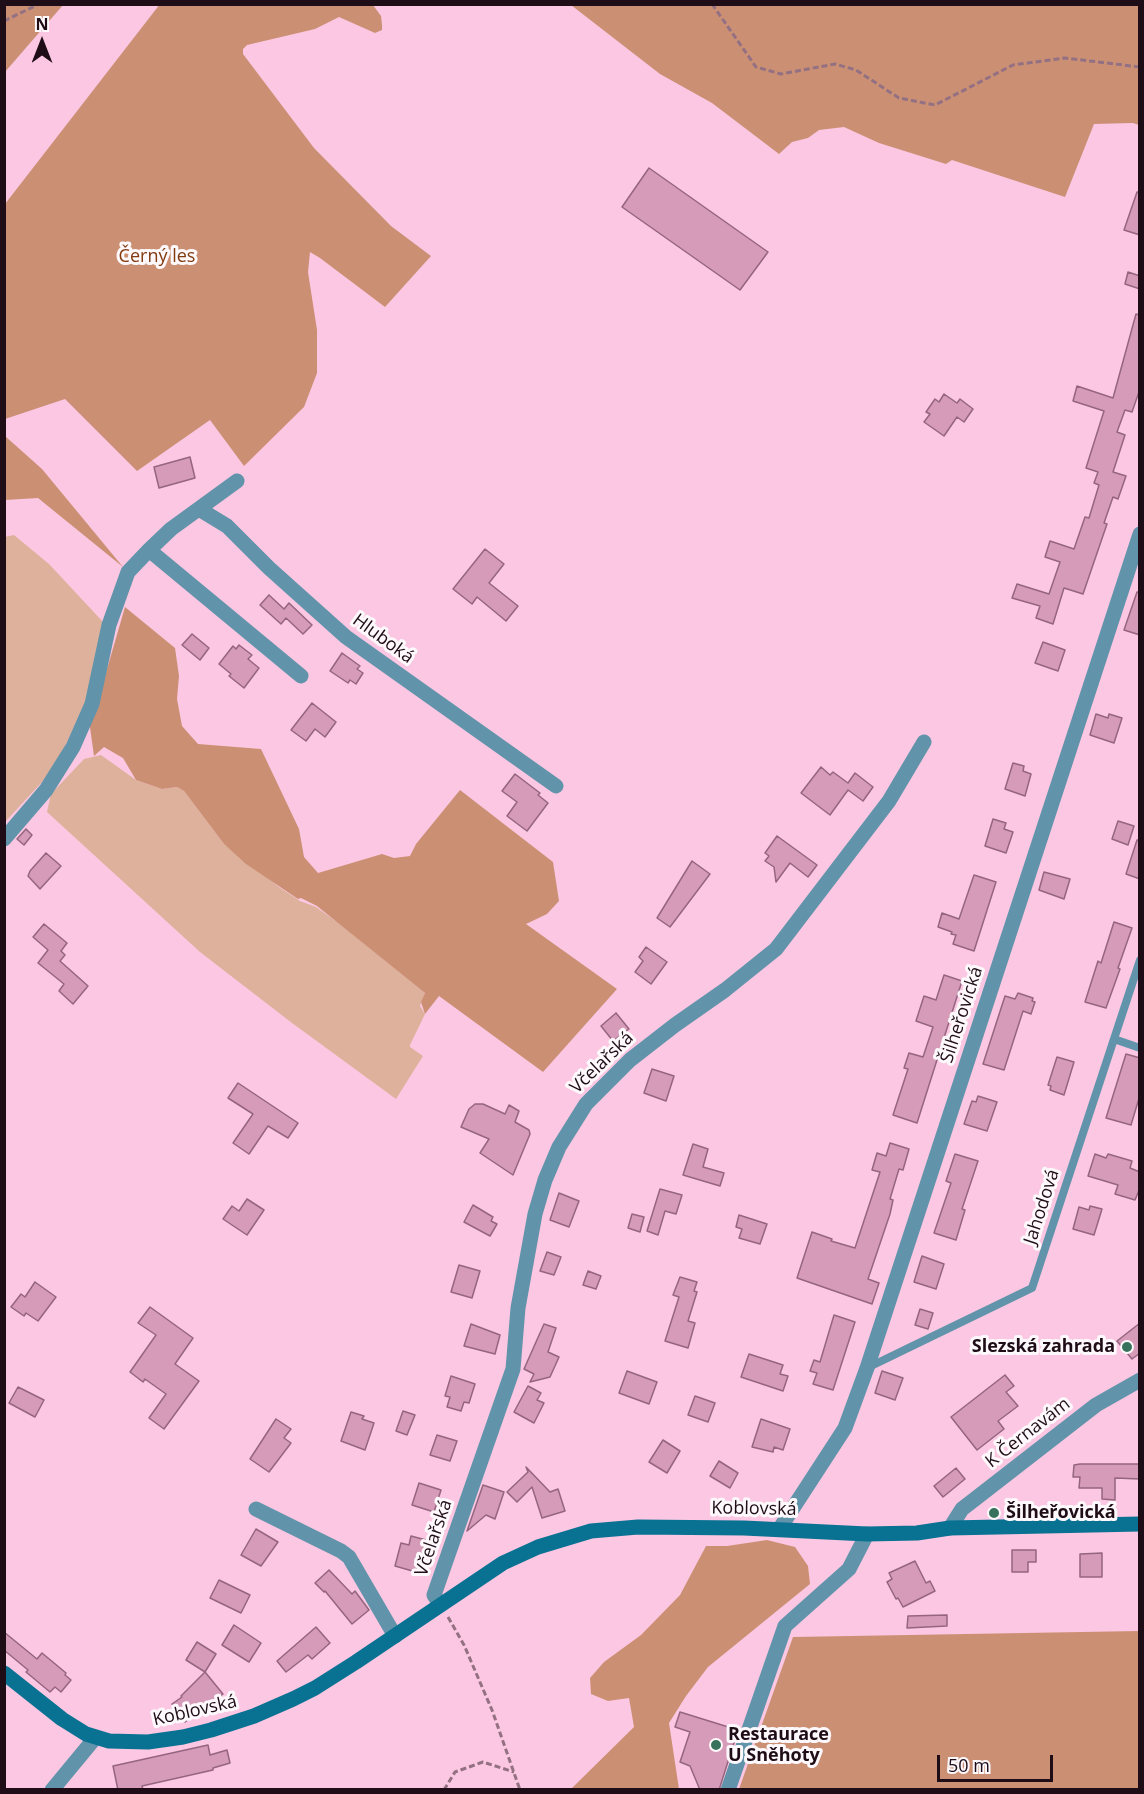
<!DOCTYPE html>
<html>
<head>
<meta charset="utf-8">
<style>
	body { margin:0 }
	#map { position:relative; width:1144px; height:1794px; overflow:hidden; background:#fcc7e2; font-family:"Open Sans",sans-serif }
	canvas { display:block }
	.frame { position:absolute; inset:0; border:6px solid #1e0d17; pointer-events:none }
	.north { position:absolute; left:12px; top:12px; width:60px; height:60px; -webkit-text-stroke:4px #fdf8fb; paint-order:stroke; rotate:0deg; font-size:16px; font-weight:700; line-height:24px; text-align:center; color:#1e0d17 }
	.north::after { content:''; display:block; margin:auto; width:21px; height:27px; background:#1e0d17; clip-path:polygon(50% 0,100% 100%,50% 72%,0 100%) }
	.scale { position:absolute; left:937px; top:1755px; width:116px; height:27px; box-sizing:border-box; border:3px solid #1e0d17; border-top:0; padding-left:8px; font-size:18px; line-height:21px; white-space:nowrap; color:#1e0d17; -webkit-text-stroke:4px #fdf8fb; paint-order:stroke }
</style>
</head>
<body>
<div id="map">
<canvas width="1144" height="1794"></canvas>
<div class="frame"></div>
<div class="north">N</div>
<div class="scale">50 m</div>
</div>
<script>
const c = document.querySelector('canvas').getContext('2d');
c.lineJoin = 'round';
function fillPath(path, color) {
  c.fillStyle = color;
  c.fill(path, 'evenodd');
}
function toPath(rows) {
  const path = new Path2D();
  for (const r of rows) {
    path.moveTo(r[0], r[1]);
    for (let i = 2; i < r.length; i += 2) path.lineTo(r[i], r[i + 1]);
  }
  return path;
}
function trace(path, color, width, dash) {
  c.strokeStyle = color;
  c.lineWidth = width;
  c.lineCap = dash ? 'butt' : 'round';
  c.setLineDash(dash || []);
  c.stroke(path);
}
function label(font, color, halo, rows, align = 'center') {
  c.font = font + ' "Open Sans",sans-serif';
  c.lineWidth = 6;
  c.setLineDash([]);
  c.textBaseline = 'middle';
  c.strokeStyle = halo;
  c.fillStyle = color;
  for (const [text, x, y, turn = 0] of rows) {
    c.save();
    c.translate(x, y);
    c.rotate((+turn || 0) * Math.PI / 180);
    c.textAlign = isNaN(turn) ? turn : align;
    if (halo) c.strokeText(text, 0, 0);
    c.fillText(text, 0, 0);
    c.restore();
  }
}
const green = toPath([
	[14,535,49,564,104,623,88,696,61,755,43,781,5,822,4,537],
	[101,755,136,780,162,789,177,787,184,791,224,844,279,887,300,901,316,907,340,924,425,993,420,1006,425,1014,410,1045,410,1047,423,1056,396,1099,292,1023,200,952,47,812,51,794,84,759]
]);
const forest = toPath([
	[5,4,63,5,5,72,4,5],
	[160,4,373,5,381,16,382,25,382,30,375,33,339,17,315,29,247,45,243,49,243,54,314,148,391,226,431,256,385,307,320,258,310,252,308,272,317,330,317,373,304,407,244,466,210,420,137,471,65,399,5,419,5,204],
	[571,5,1139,5,1139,125,1133,123,1094,124,1065,197,952,160,946,164,879,143,844,127,819,130,808,138,792,142,779,154,712,103,660,74],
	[5,436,42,469,123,567,38,498,5,500],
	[125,607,175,648,179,676,177,699,182,726,198,744,261,749,299,829,304,857,318,873,382,854,394,858,410,856,416,844,460,790,553,862,559,901,547,914,526,924,617,989,543,1072,439,996,425,1014,421,1002,425,993,317,906,301,898,298,899,246,864,224,844,184,791,177,787,162,789,136,780,123,758,104,747,94,756,89,720,98,700],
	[767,1540,795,1547,808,1566,810,1584,708,1667,686,1696,669,1723,679,1789,571,1789,634,1727,629,1698,608,1701,591,1694,590,1678,604,1662,641,1635,680,1595,706,1546,727,1546],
	[1139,1631,1139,1789,739,1789,793,1637]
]);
const building = toPath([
	[649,168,768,252,740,290,622,207,649,168],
	[1137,192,1140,192,1140,235,1124,230,1137,192],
	[1128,272,1140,276,1140,289,1125,284,1128,272],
	[1136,314,1140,315,1140,389,1132,412,1125,410,1117,432,1125,435,1113,472,1126,476,1118,499,1113,497,1104,523,1107,524,1083,594,1064,588,1053,624,1036,618,1040,606,1012,598,1017,584,1049,594,1060,562,1045,557,1050,541,1074,549,1085,517,1089,518,1099,485,1094,483,1098,472,1086,468,1104,411,1073,401,1077,386,1113,398,1136,314],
	[944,394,957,403,960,399,973,409,964,422,957,417,944,436,924,422,930,414,926,412,935,399,939,402,944,394],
	[190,457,195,478,159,488,154,467,190,457],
	[485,549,504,564,489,583,518,606,506,621,477,597,472,604,453,589,485,549],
	[1137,592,1140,592,1140,635,1124,630,1137,592],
	[269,595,284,609,289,603,312,625,303,634,286,618,281,624,260,605,269,595],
	[192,634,209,648,200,660,182,645,192,634],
	[1043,642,1065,650,1058,671,1035,663,1043,642],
	[239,645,252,655,248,659,259,668,244,688,229,676,231,674,219,664,233,646,236,649,239,645],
	[342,653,360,666,357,669,363,673,356,684,350,680,348,683,330,671,342,653],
	[312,703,336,722,325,737,315,729,306,741,291,730,312,703],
	[1096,714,1108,718,1109,714,1122,718,1114,743,1090,735,1096,714],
	[1013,763,1024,766,1023,771,1031,774,1025,796,1005,789,1013,763],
	[821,767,830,775,833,772,848,783,855,773,873,787,863,801,848,790,830,815,801,793,821,767],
	[515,774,540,793,538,795,548,803,527,831,507,816,517,802,502,791,515,774],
	[993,819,1006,823,1004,829,1013,832,1006,853,985,846,993,819],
	[1118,821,1134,826,1128,845,1112,839,1118,821],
	[26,829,32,835,24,845,17,839,26,829],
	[777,836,817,865,808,877,790,863,776,882,774,867,765,861,769,856,765,853,777,836],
	[1137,840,1140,840,1140,879,1126,874,1137,840],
	[46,853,61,866,40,889,28,876,30,871,46,853],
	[692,861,710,874,670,927,657,918,692,861],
	[1044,872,1070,879,1064,899,1039,890,1044,872],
	[974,875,996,882,974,951,953,944,956,935,951,934,952,932,938,927,942,913,959,919,974,875],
	[1114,922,1132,928,1118,968,1120,969,1106,1008,1085,1002,1098,961,1101,963,1114,922],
	[44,924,67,943,61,951,65,955,60,961,88,986,73,1004,59,991,64,984,38,963,48,950,33,937,44,924],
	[646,947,667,962,651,984,635,972,643,961,639,957,646,947],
	[944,975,962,981,917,1123,893,1115,908,1069,904,1068,909,1053,923,1057,933,1027,916,1021,924,996,936,1000,944,975],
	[1018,993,1033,998,1032,1001,1035,1002,1031,1014,1023,1011,1004,1070,983,1064,1005,996,1015,999,1018,993],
	[616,1013,629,1029,613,1041,601,1026,616,1013],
	[1126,1054,1140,1058,1140,1095,1131,1125,1106,1118,1126,1054],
	[1057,1057,1074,1062,1064,1095,1050,1090,1051,1086,1048,1085,1057,1057],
	[652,1069,674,1076,666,1101,644,1093,652,1069],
	[238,1083,298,1123,288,1138,268,1126,249,1154,233,1143,253,1114,228,1098,238,1083],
	[978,1096,997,1102,987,1131,964,1124,972,1101,976,1102,978,1096],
	[475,1104,483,1104,505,1114,509,1105,519,1111,515,1122,529,1130,530,1134,513,1175,480,1153,489,1139,461,1127,469,1109,475,1104],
	[890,1143,909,1149,903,1170,899,1169,890,1199,893,1200,890,1214,868,1279,879,1283,872,1304,797,1278,812,1232,832,1239,831,1241,855,1248,880,1172,872,1170,877,1153,886,1156,890,1143],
	[693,1144,708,1149,703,1167,724,1173,720,1186,683,1175,693,1144],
	[955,1154,978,1161,962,1209,965,1210,956,1240,934,1233,951,1183,946,1181,955,1154],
	[1095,1154,1106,1158,1108,1154,1132,1161,1130,1168,1140,1172,1140,1188,1135,1200,1115,1194,1118,1185,1088,1176,1095,1154],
	[660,1189,682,1195,676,1214,665,1211,658,1235,647,1231,660,1189],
	[559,1193,579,1201,569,1227,550,1220,559,1193],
	[247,1199,264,1210,247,1235,223,1219,232,1206,239,1211,247,1199],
	[473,1205,493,1217,491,1221,497,1224,490,1236,464,1222,473,1205],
	[1090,1206,1102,1209,1094,1235,1073,1229,1079,1207,1089,1210,1090,1206],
	[632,1214,644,1217,640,1232,628,1228,632,1214],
	[739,1215,767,1224,760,1244,739,1238,742,1229,736,1227,739,1215],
	[547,1252,561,1257,554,1275,540,1271,547,1252],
	[922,1256,944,1264,936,1289,914,1282,922,1256],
	[459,1265,480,1271,472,1298,451,1292,459,1265],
	[588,1271,601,1276,596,1289,583,1285,588,1271],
	[680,1277,697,1282,694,1291,697,1292,688,1321,695,1323,688,1348,665,1341,679,1297,673,1295,680,1277],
	[35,1282,56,1297,38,1321,26,1313,24,1316,11,1307,21,1294,25,1297,35,1282],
	[150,1307,193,1338,175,1364,199,1381,164,1429,149,1418,166,1394,145,1379,143,1382,130,1372,156,1335,138,1323,150,1307],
	[920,1309,933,1313,928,1329,915,1325,920,1309],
	[834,1315,855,1322,833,1390,813,1384,817,1373,810,1371,814,1360,820,1362,834,1315],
	[1140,1323,1140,1353,1132,1359,1117,1341,1140,1323],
	[471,1324,500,1335,495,1354,464,1346,471,1324],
	[544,1324,556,1328,548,1352,559,1357,550,1377,530,1382,534,1374,524,1369,544,1324],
	[749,1354,783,1365,780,1374,788,1376,783,1391,741,1377,749,1354],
	[627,1371,657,1382,649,1404,619,1393,627,1371],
	[882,1371,903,1378,895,1400,875,1393,882,1371],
	[1005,1375,1014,1386,1006,1392,1018,1406,998,1421,1004,1429,977,1450,951,1417,1005,1375],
	[451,1376,475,1384,469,1403,464,1402,461,1411,447,1407,450,1397,445,1396,451,1376],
	[528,1386,541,1393,537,1400,544,1403,534,1423,514,1412,528,1386],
	[18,1387,44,1400,35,1417,9,1403,18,1387],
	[695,1396,715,1403,708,1422,688,1415,695,1396],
	[403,1411,415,1415,407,1435,396,1431,403,1411],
	[351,1412,364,1416,362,1419,374,1423,365,1450,341,1441,351,1412],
	[276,1419,291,1429,284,1438,291,1443,269,1472,250,1459,276,1419],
	[761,1419,790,1429,783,1450,774,1447,773,1452,752,1447,761,1419],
	[437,1435,457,1441,450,1461,430,1455,437,1435],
	[663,1440,680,1451,667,1473,649,1462,663,1440],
	[719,1461,738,1473,730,1488,710,1476,719,1461],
	[1080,1464,1140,1464,1140,1479,1115,1478,1115,1500,1102,1499,1102,1488,1079,1488,1080,1477,1073,1477,1074,1465,1080,1464],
	[526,1467,550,1492,558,1489,565,1511,542,1518,532,1487,517,1502,507,1492,528,1472,526,1467],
	[956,1468,965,1479,943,1497,934,1486,956,1468],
	[419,1483,441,1490,434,1512,412,1505,419,1483],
	[483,1485,504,1492,495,1519,486,1515,467,1531,483,1485],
	[256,1529,278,1542,261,1566,241,1555,256,1529],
	[411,1536,426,1540,416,1572,395,1566,401,1543,409,1545,411,1536],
	[1012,1550,1036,1550,1036,1562,1028,1562,1028,1572,1012,1572,1012,1550],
	[1102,1553,1102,1577,1080,1577,1080,1554,1102,1553],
	[915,1561,926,1583,930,1581,935,1591,903,1607,898,1598,896,1599,887,1582,892,1579,889,1573,915,1561],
	[329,1570,352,1594,355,1591,369,1610,352,1624,325,1591,324,1592,315,1583,329,1570],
	[219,1580,250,1595,241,1613,210,1598,219,1580],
	[947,1615,947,1626,907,1628,908,1616,947,1615],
	[234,1625,261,1643,249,1662,222,1645,234,1625],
	[316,1627,330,1643,312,1659,308,1655,286,1672,277,1661,316,1627],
	[4,1632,37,1659,42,1653,66,1673,65,1675,71,1680,61,1692,55,1687,50,1692,26,1672,28,1670,4,1650,4,1632],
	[197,1642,216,1654,205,1672,186,1660,197,1642],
	[205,1672,223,1694,185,1722,172,1704,182,1697,181,1696,205,1672],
	[680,1712,738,1730,719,1790,700,1790,690,1766,680,1762,690,1732,675,1727,680,1712],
	[208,1745,210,1755,227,1750,230,1763,213,1768,213,1770,142,1786,143,1790,118,1790,113,1766,208,1745]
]);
const path = toPath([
	[712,4,756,67,781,74,835,64,856,70,899,98,935,105,1013,65,1065,58,1140,67],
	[4,21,39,4],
	[448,1617,464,1645,492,1710,520,1790],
	[444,1790,455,1772,483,1762,514,1772]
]);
const lane = toPath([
	[1114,1039,1140,1048],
	[867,1368,1032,1288,1140,960]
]);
const street = toPath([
	[199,509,227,526,269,568,346,637,556,786],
	[149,550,301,676],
	[4,839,46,790,73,747,92,704,109,625,128,572,149,550,171,529,237,481],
	[256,1509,341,1551,349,1557,395,1636],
	[780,1528,845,1428,867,1368,1140,534],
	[950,1528,962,1509,975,1499,1096,1405,1140,1380],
	[440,1604,434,1595,513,1369,518,1308,535,1214,545,1180,559,1147,586,1104,630,1060,675,1025,725,990,776,949,889,801,924,742],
	[52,1790,95,1738],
	[728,1790,785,1626,849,1569,867,1534]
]);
const secondary = toPath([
	[4,1673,62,1719,86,1734,109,1741,148,1742,183,1737,211,1730,254,1716,293,1699,315,1688,356,1662,503,1563,538,1547,591,1531,638,1527,744,1528,867,1534,917,1533,950,1528,1140,1524]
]);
const markers = [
	[1127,1347,6,"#38725c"],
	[994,1513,6,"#38725c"],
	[716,1745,6,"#38725c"]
];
const parkNames = [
	["Černý les",157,257]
];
const streetNames = [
	["Hluboká",383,639,36],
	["Šilheřovická",962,1015,-72],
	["Včelařská",602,1063,-44],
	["Jahodová",1042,1207,-72],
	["K Černavám",1028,1433,-38],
	["Koblovská",754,1509,1],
	["Včelařská",434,1538,-71],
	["Koblovská",195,1711,-13]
];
const poiNames = [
	["Slezská zahrada",1115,1347,"right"],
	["Šilheřovická",1006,1513],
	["Restaurace",728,1735],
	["U Sněhoty",728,1756]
];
fillPath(green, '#deb19d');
fillPath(forest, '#cb9074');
fillPath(building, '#d79bba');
trace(building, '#95657f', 1.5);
trace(path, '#947083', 3, [6, 3]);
trace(lane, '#6194aa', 8);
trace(street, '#6194aa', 15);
trace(secondary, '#097292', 15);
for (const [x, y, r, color] of markers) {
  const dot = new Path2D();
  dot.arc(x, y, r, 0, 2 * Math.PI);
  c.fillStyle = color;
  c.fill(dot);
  trace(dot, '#fdf8fb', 2);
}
label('18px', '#823a0f', '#fdf8fb', parkNames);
label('18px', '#1e0d17', '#fdf8fb', streetNames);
label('bold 18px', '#1e0d17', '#fdf8fb', poiNames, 'left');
</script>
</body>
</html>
